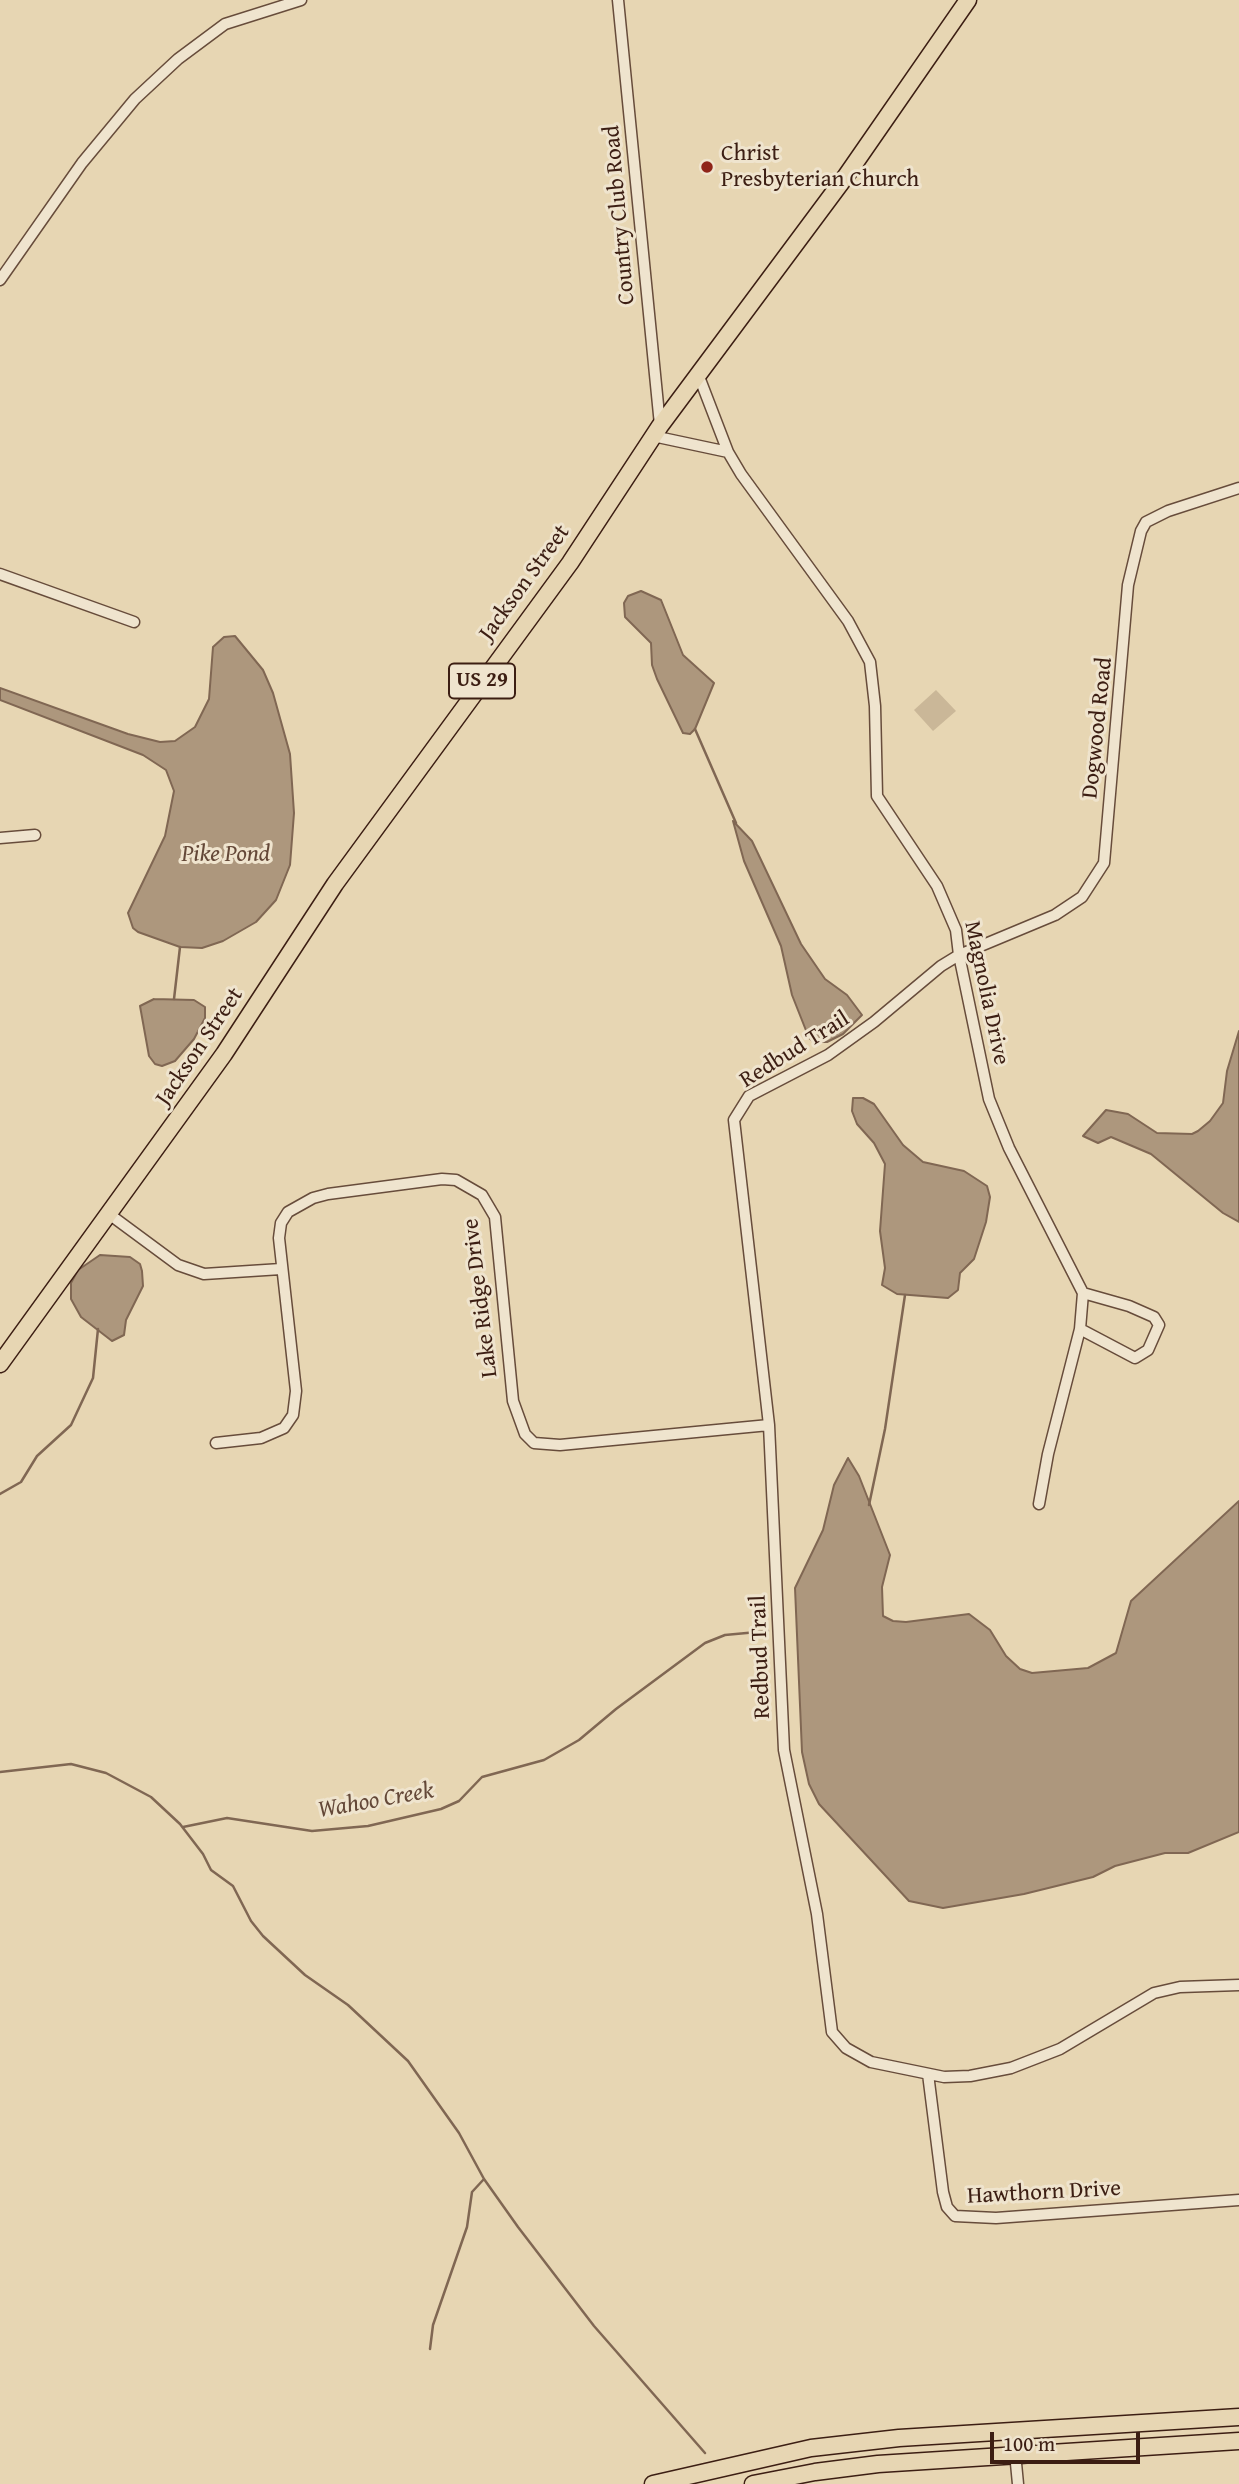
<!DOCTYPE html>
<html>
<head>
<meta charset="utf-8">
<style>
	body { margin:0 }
	#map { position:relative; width:1239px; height:2484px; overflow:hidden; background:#e7d6b3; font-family:"Gentium Book Plus",serif }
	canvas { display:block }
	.scale { position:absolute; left:990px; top:2432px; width:150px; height:32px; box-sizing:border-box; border:4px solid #3c1e13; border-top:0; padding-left:9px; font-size:21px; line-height:24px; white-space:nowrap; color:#3c1e13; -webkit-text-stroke:5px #efe4ce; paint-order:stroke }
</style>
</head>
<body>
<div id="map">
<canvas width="1239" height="2484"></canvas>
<div class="scale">100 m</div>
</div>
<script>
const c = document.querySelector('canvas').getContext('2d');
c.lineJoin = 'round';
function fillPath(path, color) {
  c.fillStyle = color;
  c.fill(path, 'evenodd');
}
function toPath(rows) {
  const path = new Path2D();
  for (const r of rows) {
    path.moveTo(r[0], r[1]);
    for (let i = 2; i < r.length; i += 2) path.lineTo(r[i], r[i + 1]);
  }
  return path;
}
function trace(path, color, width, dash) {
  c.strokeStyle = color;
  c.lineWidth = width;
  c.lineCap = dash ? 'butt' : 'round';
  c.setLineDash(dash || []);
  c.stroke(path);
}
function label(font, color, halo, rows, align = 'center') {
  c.font = font + ' "Gentium Book Plus",serif';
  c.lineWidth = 6;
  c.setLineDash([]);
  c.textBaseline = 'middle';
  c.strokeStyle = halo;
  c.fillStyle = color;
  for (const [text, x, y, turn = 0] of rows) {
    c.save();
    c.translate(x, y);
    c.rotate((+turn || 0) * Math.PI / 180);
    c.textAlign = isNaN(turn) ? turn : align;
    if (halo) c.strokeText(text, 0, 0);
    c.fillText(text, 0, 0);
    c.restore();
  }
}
const green = toPath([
	[936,690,956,711,933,731,914,710]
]);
const water = toPath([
	[641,591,661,600,683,655,714,683,695,729,690,734,683,733,657,679,652,665,651,643,625,617,624,603,628,596,641,591],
	[235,636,263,670,273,693,290,754,294,813,290,865,276,900,256,922,223,941,202,948,180,947,138,932,133,928,128,913,165,836,174,791,166,770,143,755,0,700,0,688,128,734,160,742,175,741,195,727,209,699,213,647,224,637,235,636],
	[733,821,752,841,801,944,825,979,847,995,862,1015,843,1034,827,1042,814,1042,809,1038,792,995,781,946,744,861,733,821],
	[154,999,194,1000,205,1007,205,1018,194,1039,175,1061,162,1066,155,1064,149,1056,140,1006,154,999],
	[1239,1031,1239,1222,1223,1213,1151,1154,1111,1137,1098,1143,1083,1136,1106,1110,1128,1114,1157,1133,1192,1134,1198,1131,1210,1121,1223,1103,1227,1071,1239,1031],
	[853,1098,863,1098,874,1104,903,1145,923,1162,964,1171,987,1186,990,1197,986,1222,974,1259,960,1273,958,1290,948,1298,897,1294,882,1285,885,1268,880,1231,885,1164,874,1143,857,1124,852,1111,853,1098],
	[100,1255,130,1257,140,1264,142,1271,143,1286,126,1320,124,1335,112,1341,81,1317,71,1299,71,1283,78,1270,100,1255],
	[848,1458,859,1476,890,1555,882,1587,883,1616,893,1621,906,1622,969,1614,990,1630,1006,1656,1020,1669,1032,1673,1088,1668,1116,1653,1131,1601,1239,1501,1239,1832,1188,1853,1165,1853,1115,1866,1093,1877,1024,1894,943,1908,909,1901,819,1804,809,1784,802,1752,795,1588,823,1530,834,1485,848,1458]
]);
const stream = toPath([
	[695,729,736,823],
	[174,999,180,947],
	[0,1494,21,1482,37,1456,71,1425,93,1378,98,1329],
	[869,1505,885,1429,905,1295],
	[0,1772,71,1764,106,1773,151,1797,180,1824,203,1854,211,1870,233,1886,251,1921,263,1936,305,1975,348,2005,408,2061,459,2133,484,2179,518,2227,594,2326,705,2453],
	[183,1827,227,1818,312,1831,368,1826,441,1809,459,1801,482,1777,544,1760,579,1740,616,1709,705,1643,725,1635,768,1631],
	[430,2349,433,2325,467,2227,472,2192,484,2179]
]);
const minor = toPath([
	[618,0,660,425],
	[0,280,82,163,135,99,178,59,225,24,301,0],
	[698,374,728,452,741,474,848,621,870,662,875,706,877,796,937,886,956,930,959,955,989,1099,1009,1148,1083,1293,1080,1329,1048,1454,1039,1504],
	[653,436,728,452],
	[1239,488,1168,511,1146,522,1141,531,1128,585,1104,863,1082,897,1055,915,959,955,941,966,874,1022,828,1055,749,1096,734,1120,769,1425,784,1750,817,1914,832,2032,846,2048,871,2062,944,2077,970,2076,1011,2068,1060,2049,1154,1993,1180,1987,1239,1985],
	[0,574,134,622],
	[0,838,35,835],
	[109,1214,178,1265,204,1274,281,1269],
	[1080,1329,1135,1358,1148,1350,1159,1325,1154,1317,1129,1306,1083,1293],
	[216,1443,261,1438,284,1428,293,1415,296,1391,279,1238,281,1223,288,1212,313,1198,328,1194,442,1179,456,1180,482,1195,495,1217,513,1401,525,1434,534,1443,560,1445,769,1425],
	[928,2074,943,2192,947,2207,955,2216,996,2218,1239,2200],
	[1013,2432,1018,2484]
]);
const primary = toPath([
	[0,1364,224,1054,335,884,570,563,660,426,846,176,968,0],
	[653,2484,811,2448,899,2438,1239,2417],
	[753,2484,815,2472,878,2464,1239,2441]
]);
const markers = [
	[707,167,7,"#8f2418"]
];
const shields = [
	[482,681,66]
];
const shieldNames = [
	["US 29",482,681]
];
const poiNames = [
	["Christ",721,154],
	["Presbyterian Church",721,180]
];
const streetNames = [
	["Country Club Road",620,215,-95],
	["Jackson Street",525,583,-54],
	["Dogwood Road",1098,728,-84],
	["Magnolia Drive",986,993,78],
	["Jackson Street",200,1047,-56],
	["Redbud Trail",795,1050,-32],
	["Lake Ridge Drive",481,1298,-97],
	["Redbud Trail",761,1657,-92],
	["Hawthorn Drive",1044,2193,-3]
];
const waterNames = [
	["Pike Pond",226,855],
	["Wahoo Creek",376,1801,-10]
];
fillPath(green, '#cab798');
fillPath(water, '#ad977d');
trace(water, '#806753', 2);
trace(stream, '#806753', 2.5);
trace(minor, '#674c3b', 13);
trace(primary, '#3c1e13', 19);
trace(minor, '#efe4ce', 10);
trace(primary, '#e7d6b3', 16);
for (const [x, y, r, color] of markers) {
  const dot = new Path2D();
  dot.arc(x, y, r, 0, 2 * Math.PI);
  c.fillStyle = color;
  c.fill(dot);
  trace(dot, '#efe4ce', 2.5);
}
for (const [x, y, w] of shields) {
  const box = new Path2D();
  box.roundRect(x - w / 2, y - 17.5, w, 35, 5);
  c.fillStyle = '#efe4ce';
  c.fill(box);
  trace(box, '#3c1e13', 2);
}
label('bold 21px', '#3c1e13', null, shieldNames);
label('23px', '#3c1e13', '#efe4ce', poiNames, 'left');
label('23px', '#3c1e13', '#efe4ce', streetNames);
label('italic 24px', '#644838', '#efe4ce', waterNames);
</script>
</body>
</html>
